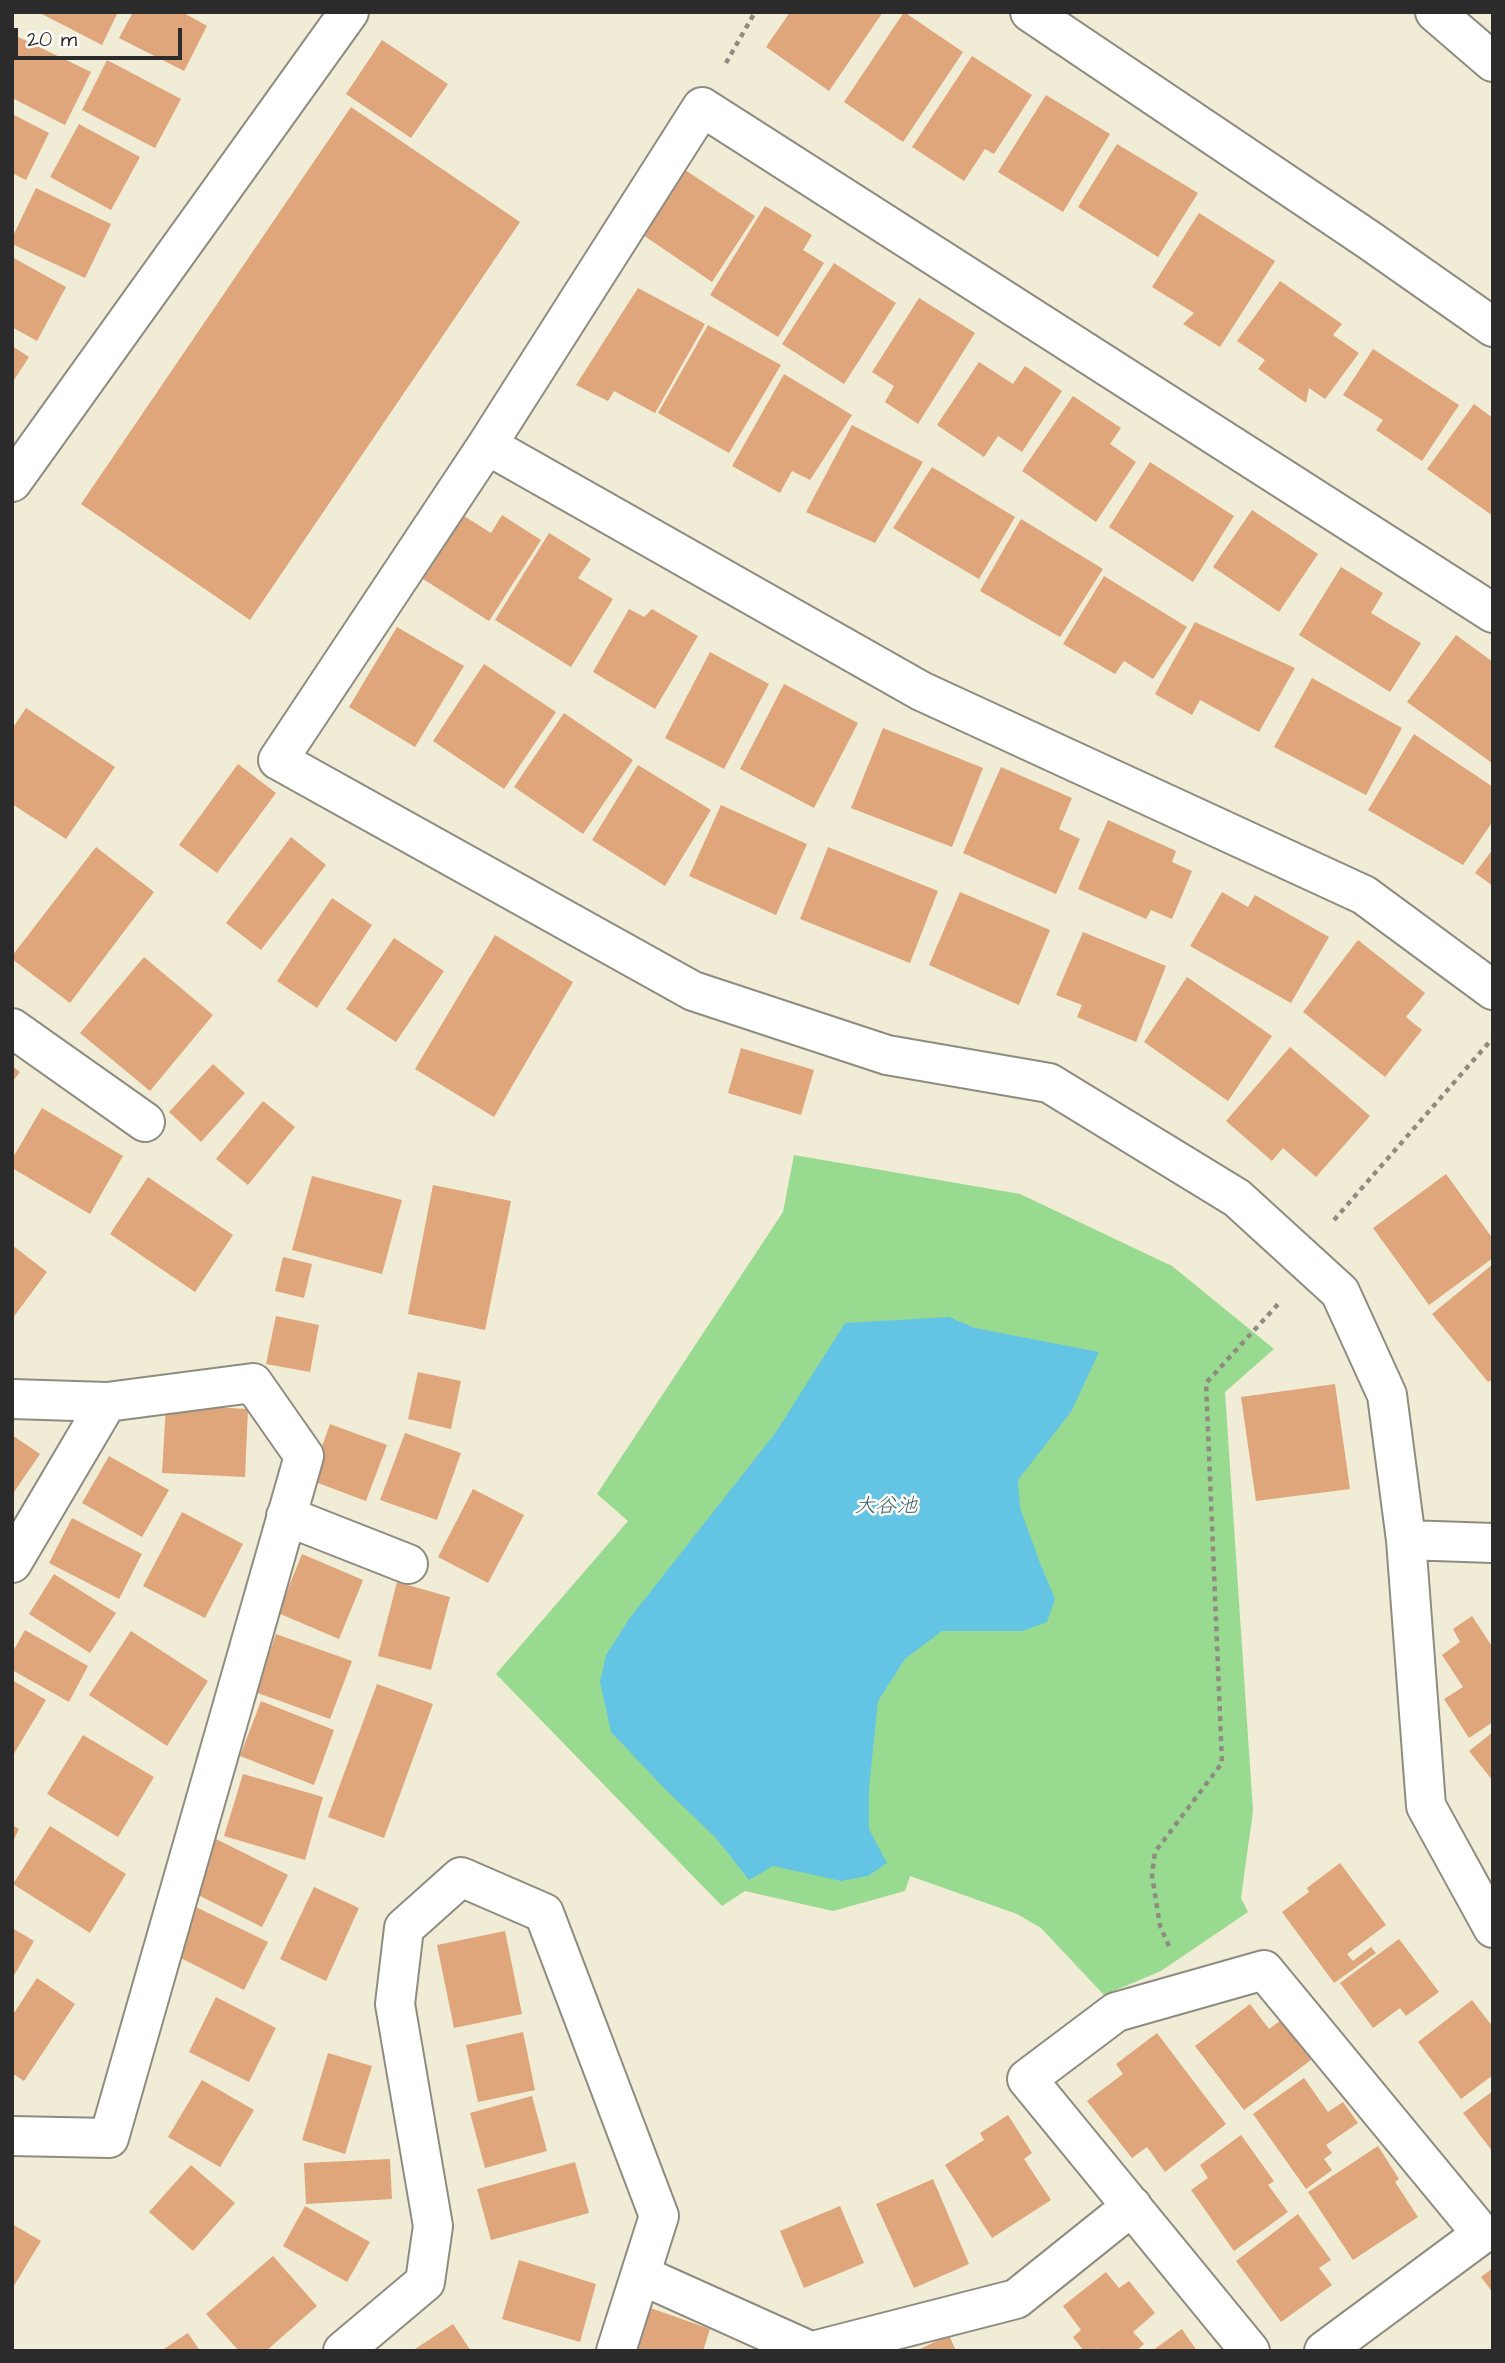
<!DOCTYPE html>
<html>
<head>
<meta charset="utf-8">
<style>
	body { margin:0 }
	#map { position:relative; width:1505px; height:2363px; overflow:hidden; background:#f1ecd5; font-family:"Architects Daughter",sans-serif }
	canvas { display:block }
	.frame { position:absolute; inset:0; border:14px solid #2b2b2b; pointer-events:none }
	.scale { position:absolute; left:14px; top:28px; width:168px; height:32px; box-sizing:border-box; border:4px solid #2b2b2b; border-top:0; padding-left:9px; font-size:21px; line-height:24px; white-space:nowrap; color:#2b2b2b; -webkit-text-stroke:5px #fdfcf7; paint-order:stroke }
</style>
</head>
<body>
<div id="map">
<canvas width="1505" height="2363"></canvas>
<div class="frame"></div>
<div class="scale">20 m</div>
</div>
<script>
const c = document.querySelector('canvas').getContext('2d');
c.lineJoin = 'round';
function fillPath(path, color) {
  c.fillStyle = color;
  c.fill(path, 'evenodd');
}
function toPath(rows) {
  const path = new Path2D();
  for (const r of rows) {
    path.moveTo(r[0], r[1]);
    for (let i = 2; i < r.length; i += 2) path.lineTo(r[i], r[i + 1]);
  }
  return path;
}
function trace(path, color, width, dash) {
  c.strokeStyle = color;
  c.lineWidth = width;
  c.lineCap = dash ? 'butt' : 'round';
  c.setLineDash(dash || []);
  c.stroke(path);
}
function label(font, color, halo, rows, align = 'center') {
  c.font = font + ' "Architects Daughter","Klee One",sans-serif';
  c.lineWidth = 5;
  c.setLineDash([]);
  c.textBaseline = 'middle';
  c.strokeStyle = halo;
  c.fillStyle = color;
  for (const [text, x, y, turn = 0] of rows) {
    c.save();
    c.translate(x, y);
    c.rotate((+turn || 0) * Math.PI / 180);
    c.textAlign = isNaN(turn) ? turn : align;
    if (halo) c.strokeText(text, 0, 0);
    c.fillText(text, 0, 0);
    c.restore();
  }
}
const green = toPath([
	[794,1155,1020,1194,1172,1266,1274,1349,1225,1392,1253,1811,1241,1898,1248,1912,1161,1971,1104,1995,1041,1928,1017,1914,910,1876,905,1891,833,1911,745,1891,722,1906,496,1674,628,1521,597,1494,783,1212]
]);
const water = toPath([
	[949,1317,975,1328,1099,1352,1071,1412,1018,1480,1020,1508,1040,1563,1055,1599,1047,1622,1023,1631,942,1631,905,1659,878,1701,869,1788,869,1829,887,1863,868,1876,841,1881,773,1866,749,1880,716,1838,666,1790,611,1732,600,1682,606,1655,629,1619,776,1432,845,1323]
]);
const building = toPath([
	[38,12,118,12,102,45],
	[133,12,182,12,207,26,184,71,119,38],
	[790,12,883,12,829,91,766,47],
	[904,12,963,52,903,142,844,102],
	[12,34,91,72,65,125,12,98],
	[382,40,448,84,411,138,346,94],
	[972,56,1032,95,994,154,985,149,964,181,912,147],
	[107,60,181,99,155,148,82,110],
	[1046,95,1110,134,1063,212,998,172],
	[351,107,520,222,250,620,81,504],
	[12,114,49,133,26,180,12,173],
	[79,124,140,157,111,210,50,177],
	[1117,144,1198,193,1158,257,1078,207],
	[685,170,755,216,712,282,643,235],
	[36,188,111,224,85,278,12,244,12,238],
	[765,206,812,235,803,250,824,263,778,337,710,295],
	[1199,213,1275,261,1220,347,1183,324,1194,313,1152,287],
	[12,257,66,287,37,341,12,327],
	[834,263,896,303,844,384,782,344],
	[1280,281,1342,324,1333,335,1359,353,1325,399,1309,388,1306,403,1258,369,1265,360,1237,341],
	[638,288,705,324,655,413,614,391,608,401,576,385],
	[919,298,975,333,918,424,885,402,894,386,872,372],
	[708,325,781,365,729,453,658,413],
	[12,346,29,357,12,383],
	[1373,349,1459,405,1422,461,1376,430,1383,420,1343,395],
	[979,362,1013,384,1025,366,1062,391,1022,452,998,436,984,457,937,425],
	[784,374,852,415,810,480,792,471,780,493,732,466],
	[1073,396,1121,428,1110,444,1136,462,1096,522,1022,471],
	[1474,404,1493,418,1493,516,1427,469],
	[852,425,923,462,875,543,806,512],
	[1150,462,1234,516,1193,582,1109,527],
	[932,467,1015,517,979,579,893,528],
	[1252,510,1318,554,1279,612,1213,567],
	[502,515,541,540,489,621,423,579,464,516,491,533],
	[1021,519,1103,569,1060,637,980,591],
	[549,533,591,559,578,578,613,599,571,667,495,620],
	[1341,567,1383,593,1371,613,1421,643,1390,692,1299,635],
	[1104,576,1187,627,1153,679,1124,661,1115,674,1063,644],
	[629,609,644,617,652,609,698,636,655,709,593,672],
	[1195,622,1295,668,1259,732,1200,700,1192,715,1155,694],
	[397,627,464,666,415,747,349,707],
	[1456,635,1493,662,1492,763,1407,702],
	[710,652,769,684,724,769,665,738],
	[484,664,556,712,504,789,433,741],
	[1312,678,1402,728,1366,795,1274,747],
	[784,684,858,723,814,808,740,769],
	[26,708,115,767,66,839,12,804,12,729],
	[564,713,633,760,583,834,514,787],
	[883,728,983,768,952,847,851,808],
	[1414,734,1493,787,1493,821,1463,865,1368,810],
	[238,764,276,793,217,873,179,845],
	[638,765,711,810,665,886,592,840],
	[1001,767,1072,798,1059,829,1080,839,1056,894,963,853],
	[721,805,807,844,776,915,689,876],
	[1108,820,1176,851,1172,862,1192,871,1172,919,1151,910,1146,919,1078,889],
	[291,837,326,865,261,950,226,923],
	[96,847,154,892,70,1003,12,959,12,956],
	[828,847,938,891,910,963,800,919],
	[1493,849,1493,886,1475,873],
	[960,892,1050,930,1019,1005,929,965],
	[1222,892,1248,907,1255,895,1329,937,1291,1003,1190,946],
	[332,898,372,925,317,1008,277,981],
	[1083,932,1166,966,1136,1042,1077,1017,1082,1005,1056,995],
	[495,935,573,982,494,1117,415,1069],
	[394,938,444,971,396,1042,346,1009],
	[1358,940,1425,993,1406,1017,1422,1030,1385,1077,1303,1012],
	[144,957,213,1015,150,1091,80,1033],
	[1187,977,1272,1036,1228,1101,1144,1042],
	[1290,1047,1370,1116,1316,1177,1283,1148,1272,1161,1226,1121],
	[741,1048,814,1070,801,1115,728,1093],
	[213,1064,245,1093,201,1142,169,1112],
	[12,1066,20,1072,12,1082],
	[263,1101,295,1127,248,1185,216,1159],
	[42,1108,123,1156,90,1214,12,1168,12,1159],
	[1446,1174,1493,1239,1493,1258,1429,1305,1373,1228],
	[312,1176,402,1200,382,1274,292,1250],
	[148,1177,233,1235,195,1292,110,1234],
	[433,1185,511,1201,485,1330,408,1314],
	[12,1245,47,1272,12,1319],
	[283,1257,312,1264,304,1298,275,1291],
	[1493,1264,1493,1379,1488,1382,1432,1314],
	[276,1316,319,1325,310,1372,266,1364],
	[418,1372,461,1381,451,1429,408,1419],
	[1335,1384,1350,1489,1256,1501,1241,1397],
	[166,1405,248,1409,245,1477,162,1473],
	[330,1424,387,1445,366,1501,310,1480],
	[405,1433,461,1453,437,1520,380,1500],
	[12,1435,40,1454,12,1495],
	[109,1456,169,1490,142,1537,82,1503],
	[473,1489,524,1515,488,1583,438,1557],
	[182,1512,243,1544,205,1618,143,1586],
	[72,1518,142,1554,119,1599,49,1563],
	[302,1554,363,1580,339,1639,278,1613],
	[54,1574,116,1613,90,1653,29,1614],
	[397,1582,450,1597,431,1670,378,1656],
	[1472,1616,1493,1648,1493,1722,1469,1738,1444,1699,1463,1687,1442,1655,1460,1642,1453,1629],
	[25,1630,88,1666,69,1702,12,1670,12,1653],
	[131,1631,208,1681,167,1746,89,1695],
	[276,1634,352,1661,330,1719,255,1692],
	[12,1680,46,1700,12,1757],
	[377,1684,433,1704,384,1838,328,1817],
	[261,1701,334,1730,314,1785,240,1756],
	[1493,1732,1493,1781,1469,1751],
	[83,1735,154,1777,118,1837,47,1794],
	[243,1774,323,1797,305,1860,224,1836],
	[12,1825,19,1829,12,1843],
	[50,1826,126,1874,90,1933,13,1884],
	[216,1839,288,1875,262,1927,190,1891],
	[1340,1863,1386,1925,1347,1954,1353,1961,1371,1947,1376,1953,1334,1983,1282,1912,1309,1892,1307,1888],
	[314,1887,359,1908,326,1981,280,1959],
	[196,1907,268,1942,244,1990,173,1954],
	[12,1928,34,1941,12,1979],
	[505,1931,522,2014,454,2028,437,1945],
	[1399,1939,1439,1992,1406,2016,1400,2008,1373,2028,1340,1983],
	[37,1978,75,2004,24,2081,12,2073,12,2016],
	[216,1997,276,2028,249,2082,189,2052],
	[1472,2000,1493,2027,1493,2075,1461,2099,1418,2042],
	[1250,2004,1269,2029,1281,2020,1311,2060,1244,2110,1195,2046],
	[523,2032,535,2090,478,2102,466,2045],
	[1157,2033,1226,2124,1165,2172,1147,2147,1132,2158,1087,2101,1123,2074,1116,2064],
	[328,2053,372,2066,345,2154,302,2140],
	[1304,2078,1328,2112,1343,2102,1358,2123,1326,2145,1332,2153,1324,2159,1332,2170,1306,2189,1253,2114],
	[202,2080,254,2110,220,2167,168,2137],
	[1493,2091,1493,2152,1463,2113],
	[532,2096,547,2151,485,2168,470,2113],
	[1008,2115,1032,2153,1024,2159,1051,2200,992,2238,945,2165,984,2140,980,2133],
	[1241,2135,1274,2181,1268,2185,1288,2212,1234,2251,1191,2190,1208,2178,1200,2165],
	[1378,2146,1399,2179,1395,2182,1418,2217,1353,2260,1308,2192],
	[390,2159,392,2199,306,2204,304,2163],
	[575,2162,589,2213,491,2240,477,2189],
	[191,2165,235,2203,193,2251,149,2212],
	[933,2179,969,2264,914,2288,876,2204],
	[305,2206,370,2242,347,2282,283,2246],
	[840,2206,864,2263,804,2288,780,2231],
	[1298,2214,1331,2260,1319,2268,1332,2285,1281,2322,1236,2261],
	[12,2224,41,2241,12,2289],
	[273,2256,317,2306,266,2351,239,2351,206,2314],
	[519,2260,596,2284,580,2342,502,2319],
	[1493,2268,1493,2293,1481,2277],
	[1106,2272,1119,2288,1129,2281,1155,2313,1133,2332,1144,2344,1136,2351,1100,2351,1098,2348,1095,2351,1084,2351,1073,2337,1081,2330,1063,2306],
	[645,2306,710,2329,703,2351,630,2351],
	[453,2324,471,2351,412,2351],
	[1182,2329,1197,2351,1152,2351],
	[188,2333,200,2351,161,2351],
	[949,2335,956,2351,916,2351]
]);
const path = toPath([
	[726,63,755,12],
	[1334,1220,1492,1039],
	[1169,1946,1160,1926,1152,1875,1155,1852,1222,1763,1206,1383,1280,1302]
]);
const street = toPath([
	[487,445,921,691,1364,895,1493,990],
	[1493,613,702,107,487,445,278,760,693,991,887,1055,1049,1083,1237,1198,1340,1292,1387,1395,1406,1540,1426,1806,1493,1928],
	[12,1028,145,1122],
	[12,1399,107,1402,253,1383,304,1456,109,2138,12,2136],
	[286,1516,408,1564],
	[1406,1540,1493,1543],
	[12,1563,107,1402],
	[641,2275,810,2351],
	[343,2351,425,2282,433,2226,395,2004,404,1928,461,1877,544,1913,659,2216,616,2351],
	[813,2351,1016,2299,1132,2206],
	[1250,2351,1027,2079,1116,2012,1264,1970,1482,2234,1324,2351]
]);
const secondary = toPath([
	[1030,12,1369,240,1493,327],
	[12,482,349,12]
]);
const highway = toPath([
	[1435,12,1493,62]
]);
const waterNames = [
	["大谷池",886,1508]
];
fillPath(green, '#99da91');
fillPath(water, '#64c4e3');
fillPath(building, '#dfa57b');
trace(street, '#8e8c80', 42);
trace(secondary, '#8e8c80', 42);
trace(highway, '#8e8c80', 42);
trace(path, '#8e8c80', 4.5, [5, 5]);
trace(street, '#fff', 38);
trace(secondary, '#fff', 38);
trace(highway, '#fff', 38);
label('italic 21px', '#3f616b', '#fdfcf7', waterNames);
</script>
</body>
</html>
